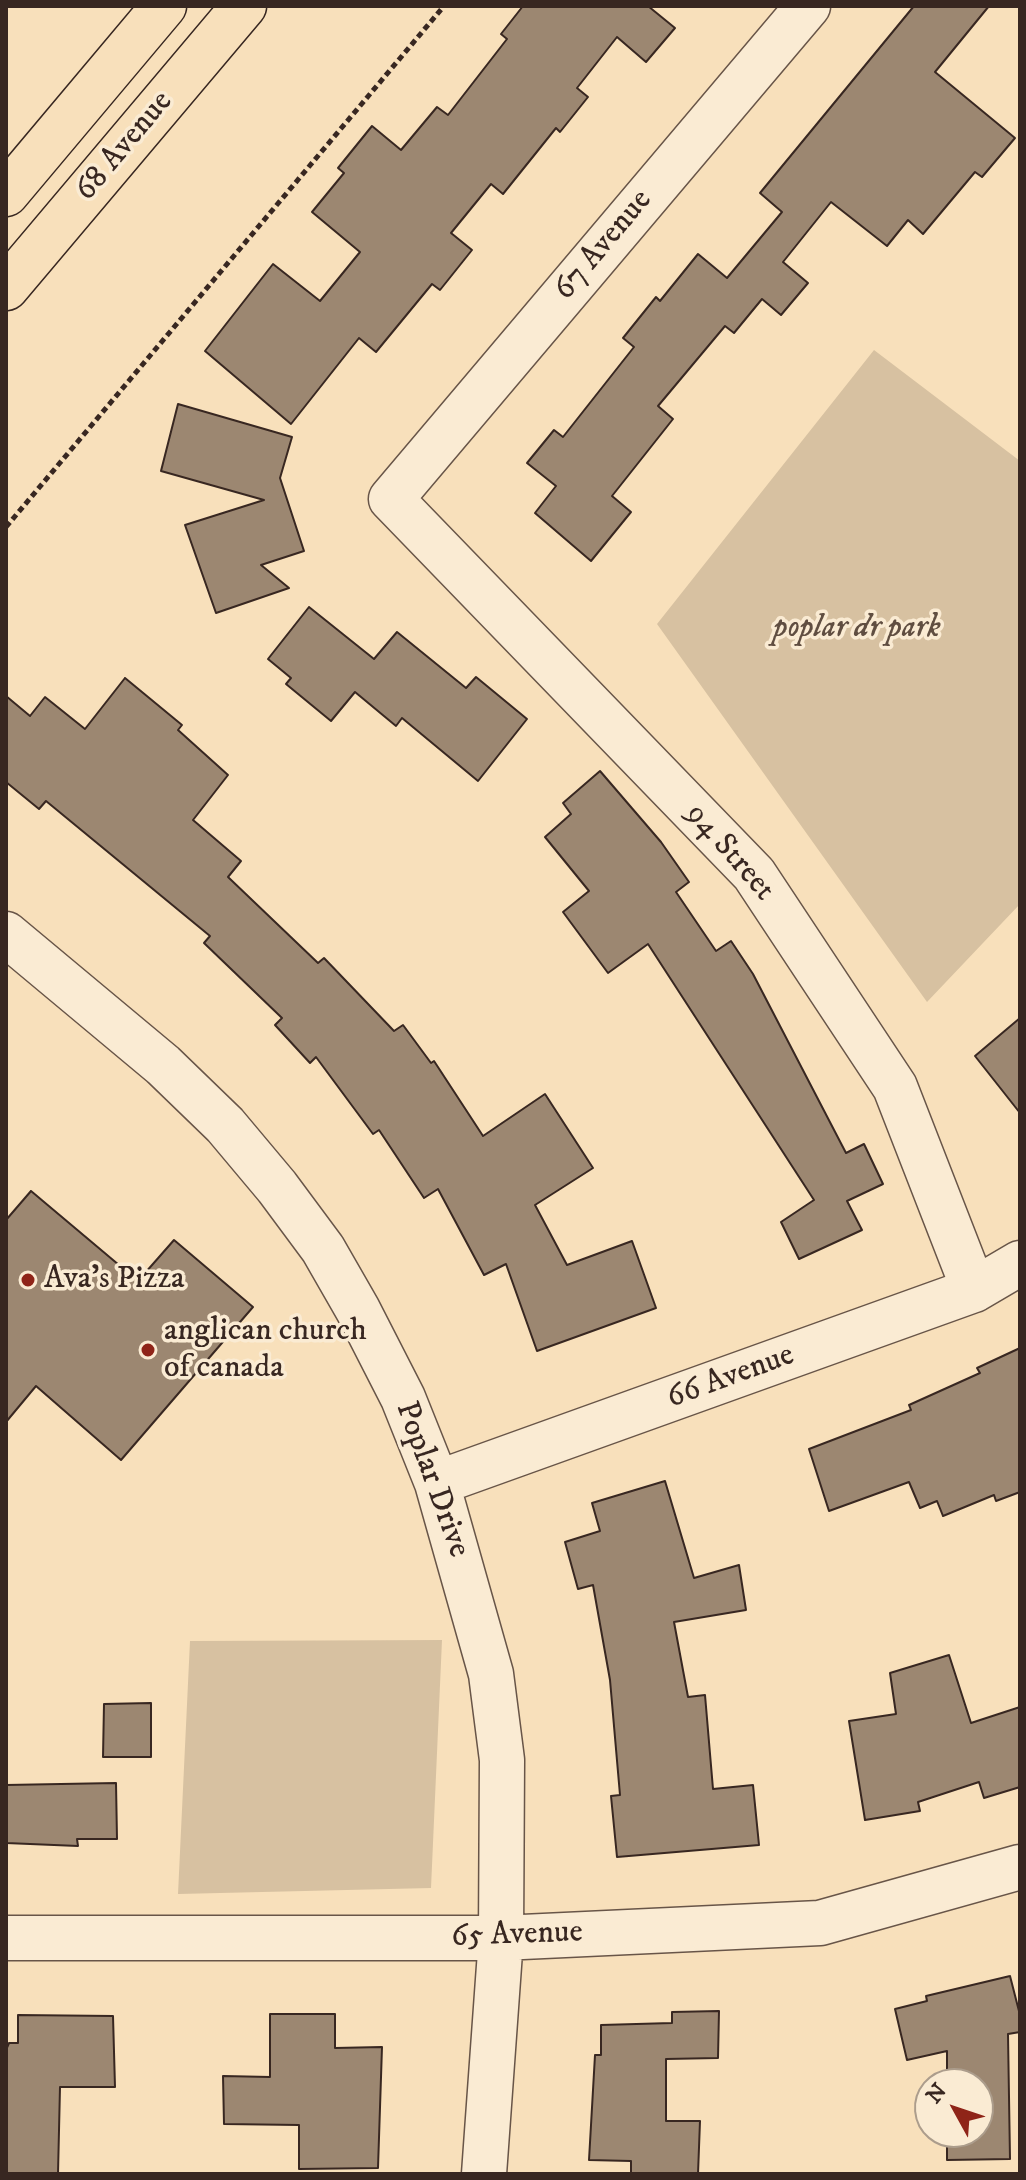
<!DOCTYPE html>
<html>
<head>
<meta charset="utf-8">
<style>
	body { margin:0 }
	#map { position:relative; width:1026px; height:2180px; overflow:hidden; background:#f8e0bb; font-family:"IM FELL DW Pica",serif }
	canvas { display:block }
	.frame { position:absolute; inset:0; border:8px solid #382721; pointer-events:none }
	.north { position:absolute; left:914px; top:2068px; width:80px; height:80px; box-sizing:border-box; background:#faebd3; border:2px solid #ac9d8c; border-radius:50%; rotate:310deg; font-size:22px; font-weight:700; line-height:32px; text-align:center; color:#382721 }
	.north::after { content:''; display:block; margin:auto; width:28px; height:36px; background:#8f2418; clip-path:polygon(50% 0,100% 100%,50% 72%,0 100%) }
</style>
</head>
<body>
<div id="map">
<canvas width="1026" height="2180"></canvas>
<div class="frame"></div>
<div class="north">N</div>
</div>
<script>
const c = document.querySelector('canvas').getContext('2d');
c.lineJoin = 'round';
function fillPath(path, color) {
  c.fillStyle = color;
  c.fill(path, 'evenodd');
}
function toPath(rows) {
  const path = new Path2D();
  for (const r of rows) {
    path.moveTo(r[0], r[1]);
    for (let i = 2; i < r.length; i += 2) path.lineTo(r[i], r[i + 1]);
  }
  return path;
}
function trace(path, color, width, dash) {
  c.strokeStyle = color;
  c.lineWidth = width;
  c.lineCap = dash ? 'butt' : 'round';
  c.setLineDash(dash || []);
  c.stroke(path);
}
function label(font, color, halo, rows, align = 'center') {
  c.font = font + ' "IM FELL DW Pica",serif';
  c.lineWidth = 7;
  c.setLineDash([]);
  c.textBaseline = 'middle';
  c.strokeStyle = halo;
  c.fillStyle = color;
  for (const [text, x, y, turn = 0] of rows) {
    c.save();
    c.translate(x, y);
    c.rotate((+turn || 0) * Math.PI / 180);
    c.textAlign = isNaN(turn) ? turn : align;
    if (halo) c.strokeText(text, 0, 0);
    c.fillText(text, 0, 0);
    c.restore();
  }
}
const green = toPath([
	[874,350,1020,461,1020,904,927,1002,657,624],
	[442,1640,431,1888,178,1894,190,1641]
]);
const building = toPath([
	[523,6,648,6,675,28,646,62,617,37,577,88,588,97,560,132,556,128,503,194,491,184,451,233,472,250,440,290,432,284,376,352,359,338,291,424,205,351,273,264,320,301,360,252,312,212,344,173,338,168,372,126,401,150,437,107,448,115,507,39,501,34,523,6],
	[914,6,989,6,935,72,1015,138,982,177,975,172,923,234,908,220,887,246,831,202,783,262,808,283,781,315,762,299,734,333,725,326,658,406,673,419,612,496,631,512,591,561,535,513,556,486,527,463,554,430,563,437,634,347,623,338,656,297,660,301,698,254,727,278,782,212,760,193,914,6],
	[178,404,292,437,280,478,304,551,261,565,289,588,216,613,185,525,264,500,161,471,178,404],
	[309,607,374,659,397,632,466,688,476,677,527,719,478,781,402,718,396,726,355,692,331,721,286,684,291,678,268,659,309,607],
	[125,678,182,725,178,730,228,775,193,820,241,861,228,877,318,963,324,958,394,1031,403,1025,431,1063,434,1061,483,1136,545,1094,593,1168,535,1205,567,1265,632,1241,656,1308,537,1351,506,1264,484,1275,438,1189,424,1198,379,1130,373,1134,316,1057,310,1063,275,1025,282,1018,204,943,210,936,46,801,39,809,6,782,6,696,30,716,45,697,85,729,125,678],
	[600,771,661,842,689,882,676,892,716,951,731,941,753,974,846,1153,864,1144,883,1184,847,1201,862,1230,799,1259,781,1222,814,1200,648,944,608,973,563,912,589,891,545,837,571,814,563,803,600,771],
	[1020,1018,1020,1113,975,1056,1020,1018],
	[31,1191,138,1281,174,1240,253,1307,121,1460,36,1386,6,1422,6,1220,31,1191],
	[1020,1348,1020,1492,996,1501,994,1495,943,1516,937,1501,920,1508,909,1482,829,1511,809,1449,911,1410,909,1405,980,1373,977,1368,1020,1348],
	[665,1481,694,1578,739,1565,746,1610,674,1622,688,1697,705,1695,713,1789,753,1785,759,1845,617,1857,611,1796,620,1795,610,1680,593,1585,578,1589,565,1542,600,1531,592,1503,665,1481],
	[949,1655,971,1723,1020,1707,1020,1787,984,1798,979,1782,918,1802,920,1811,865,1820,849,1721,896,1714,890,1673,949,1655],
	[151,1703,151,1757,103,1757,104,1704,151,1703],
	[116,1783,117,1839,77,1839,78,1846,6,1843,6,1785,116,1783],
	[1010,1976,1020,2015,1020,2032,1008,2034,1010,2159,947,2160,947,2132,978,2132,978,2084,947,2084,947,2051,907,2060,895,2009,927,2001,926,1996,1010,1976],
	[719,2011,718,2058,666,2059,666,2121,700,2121,698,2174,631,2174,631,2161,589,2160,595,2055,601,2055,601,2025,672,2023,672,2012,719,2011],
	[270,2014,335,2014,335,2048,382,2047,378,2168,299,2169,299,2125,224,2124,223,2076,270,2077,270,2014],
	[18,2015,113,2016,115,2087,60,2087,58,2174,6,2174,6,2050,9,2043,18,2043,18,2015]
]);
const path = toPath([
	[6,527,444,6]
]);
const minor = toPath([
	[808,6,391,499,754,874,895,1087,974,1290],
	[6,934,163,1065,225,1125,277,1187,323,1249,358,1310,403,1398,437,1483,491,1674,502,1760,501,1938,484,2174],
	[437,1483,974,1290,1020,1263],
	[6,1938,501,1938,820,1923,1020,1867]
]);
const major = toPath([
	[6,194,164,6],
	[6,288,244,6]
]);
const markers = [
	[28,1280,8,"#8f2418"],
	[148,1350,8,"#8f2418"]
];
const streetNames = [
	["68 Avenue",125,147,-50],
	["67 Avenue",604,246,-50],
	["94 Street",729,853,49],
	["66 Avenue",731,1378,-20],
	["Poplar Drive",431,1480,70],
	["65 Avenue",517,1936,-2]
];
const parkNames = [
	["poplar dr park",857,629]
];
const poiNames = [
	["Ava's Pizza",44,1280],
	["anglican church",164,1332],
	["of canada",164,1369]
];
fillPath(green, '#d7c1a1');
fillPath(building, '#9c8771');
trace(building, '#382721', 2);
trace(minor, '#685548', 47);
trace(major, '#382721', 47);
trace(path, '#382721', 5, [6, 4]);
trace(minor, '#faebd3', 44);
trace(major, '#f8e0bb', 44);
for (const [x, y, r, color] of markers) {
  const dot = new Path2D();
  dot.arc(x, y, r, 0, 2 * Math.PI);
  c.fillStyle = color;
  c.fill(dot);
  trace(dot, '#faebd3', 3);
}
label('32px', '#382721', '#faebd3', streetNames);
label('italic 32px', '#604e41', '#faebd3', parkNames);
label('32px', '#382721', '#faebd3', poiNames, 'left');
</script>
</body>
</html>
